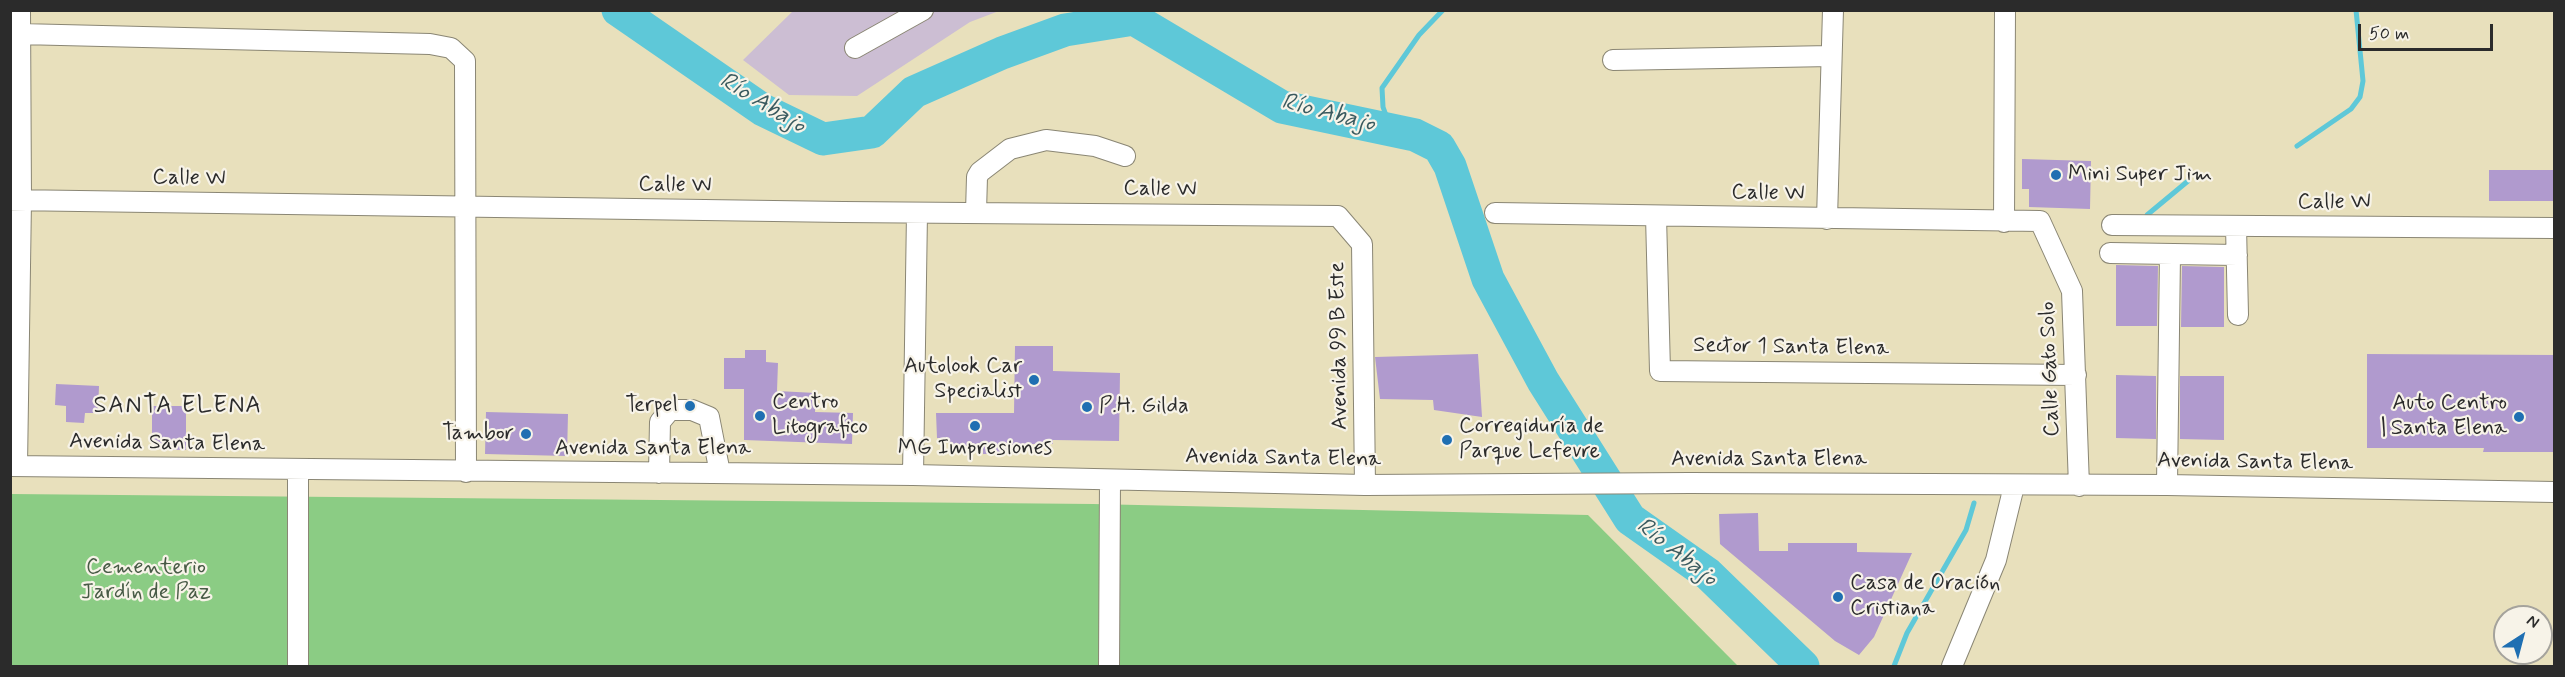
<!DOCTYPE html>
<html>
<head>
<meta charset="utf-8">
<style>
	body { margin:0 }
	#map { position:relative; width:2565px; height:677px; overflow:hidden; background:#e8e0bc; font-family:Mynerve,sans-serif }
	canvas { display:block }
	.frame { position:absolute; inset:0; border:12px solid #2b2b2b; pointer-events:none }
	.north { position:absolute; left:2493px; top:605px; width:60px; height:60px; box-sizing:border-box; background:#f7f3e8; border:2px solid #a5a39c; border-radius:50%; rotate:36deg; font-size:16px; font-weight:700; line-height:24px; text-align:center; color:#2b2b2b }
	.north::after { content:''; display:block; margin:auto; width:21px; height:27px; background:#1f6fb2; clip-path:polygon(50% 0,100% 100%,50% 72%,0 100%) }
	.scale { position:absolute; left:2358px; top:24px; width:135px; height:27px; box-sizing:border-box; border:3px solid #2b2b2b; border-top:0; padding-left:8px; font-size:18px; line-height:21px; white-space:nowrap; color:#2b2b2b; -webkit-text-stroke:4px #f7f3e8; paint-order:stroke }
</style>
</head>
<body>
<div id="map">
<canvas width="2565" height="677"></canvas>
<div class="frame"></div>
<div class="north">N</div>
<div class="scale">50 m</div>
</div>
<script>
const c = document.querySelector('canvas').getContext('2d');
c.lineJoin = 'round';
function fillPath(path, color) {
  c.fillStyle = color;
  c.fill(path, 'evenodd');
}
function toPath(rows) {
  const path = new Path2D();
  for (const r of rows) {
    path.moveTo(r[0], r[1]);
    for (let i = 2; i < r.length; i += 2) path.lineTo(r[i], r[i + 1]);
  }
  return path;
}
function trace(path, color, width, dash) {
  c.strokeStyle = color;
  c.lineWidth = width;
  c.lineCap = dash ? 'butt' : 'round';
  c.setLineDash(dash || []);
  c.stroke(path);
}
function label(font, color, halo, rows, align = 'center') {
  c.font = font + ' Mynerve,sans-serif';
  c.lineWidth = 4.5;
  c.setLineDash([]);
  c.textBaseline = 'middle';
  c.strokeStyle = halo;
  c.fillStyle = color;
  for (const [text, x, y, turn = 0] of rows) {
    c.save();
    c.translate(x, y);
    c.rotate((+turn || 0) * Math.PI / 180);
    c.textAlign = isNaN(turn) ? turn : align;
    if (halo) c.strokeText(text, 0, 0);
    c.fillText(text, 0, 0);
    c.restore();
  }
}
const industrial = toPath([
	[793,11,999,11,970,22,857,96,789,95,743,60]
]);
const green = toPath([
	[11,494,1093,504,1588,515,1738,666,11,666]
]);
const stream = toPath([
	[1391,129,1383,107,1382,88,1419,35,1443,10],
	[2297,146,2351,109,2360,97,2363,81,2356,10],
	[2147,215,2188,181],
	[1894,666,1907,633,1966,530,1974,503]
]);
const river = toPath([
	[618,10,763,110,823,139,872,132,914,92,1002,53,1065,30,1134,19,1282,107,1415,135,1439,147,1450,166,1488,279,1543,381,1630,519,1708,574,1803,666]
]);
const building = toPath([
	[2022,159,2091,161,2090,209,2029,207,2029,189,2022,189],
	[2489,170,2554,170,2554,201,2489,201],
	[2116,265,2158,266,2157,326,2116,326],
	[2182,266,2224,267,2224,327,2181,327],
	[1015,346,1053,346,1053,371,1120,373,1119,441,1053,440,1053,444,1014,444,1014,454,983,454,983,446,949,446,949,438,937,438,936,413,1014,413],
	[745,350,766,350,766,362,778,363,777,391,816,393,815,412,853,413,852,444,744,440,744,389,724,389,724,358,745,358],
	[1478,354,1482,417,1434,410,1433,400,1380,399,1375,357],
	[2367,354,2554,355,2554,452,2483,452,2484,448,2367,448],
	[2116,375,2156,376,2156,439,2116,438],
	[2180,376,2224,376,2224,440,2180,439],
	[56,384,99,386,98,413,85,413,84,423,66,422,66,406,55,405],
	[152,406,186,406,186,450,152,449],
	[486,412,568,414,567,456,485,454],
	[1758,513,1759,551,1788,551,1788,543,1857,543,1857,552,1912,553,1874,637,1859,655,1835,641,1720,544,1719,514]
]);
const minor = toPath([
	[20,34,430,44,451,48,465,61,466,472],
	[855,48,923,10],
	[1613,60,1831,56],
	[10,200,843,212,1338,216,1362,244,1365,485],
	[976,212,977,177,980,172,1010,149,1046,140,1095,146,1125,156],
	[1495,213,2040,221,2072,291,2079,486],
	[1656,216,1660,371,2076,375],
	[1827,219,1833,10],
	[2004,222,2005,10],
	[2112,225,2554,228],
	[2236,226,2238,315],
	[2110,253,2237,255],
	[10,466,913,475,1365,485,1690,483,2167,485,2554,492],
	[17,466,21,200,20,10],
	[298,470,298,666],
	[659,473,660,422,670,410,692,410,709,417,720,473],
	[913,475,917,213],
	[2167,485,2170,254],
	[1109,666,1110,480],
	[1952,666,1996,560,2014,486]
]);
const markers = [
	[2056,175,6,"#1f6fb2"],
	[1034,380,6,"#1f6fb2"],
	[690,406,6,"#1f6fb2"],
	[1087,407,6,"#1f6fb2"],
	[760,416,6,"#1f6fb2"],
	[2519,417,6,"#1f6fb2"],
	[975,426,6,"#1f6fb2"],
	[526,434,6,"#1f6fb2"],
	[1447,440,6,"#1f6fb2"],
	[1838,597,6,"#1f6fb2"]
];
const poiNames = [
	["Mini Super Jim",2068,175],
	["Autolook Car",1022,367,"right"],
	["Specialist",1022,392,"right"],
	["Centro",772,403],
	["Litografico",772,428],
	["Auto Centro",2507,404,"right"],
	["| Santa Elena",2507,429,"right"],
	["Terpel",678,406,"right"],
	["P.H. Gilda",1099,407],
	["Corregiduría de",1459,427],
	["Parque Lefevre",1459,452],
	["Tambor",514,434,"right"],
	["MG Impresiones",975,449,"center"],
	["Casa de Oración",1850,584],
	["Cristiana",1850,609]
];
const streetNames = [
	["Calle W",189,179,1],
	["Calle W",675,186,1],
	["Calle W",1160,190,1],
	["Calle W",1768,194,1],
	["Calle W",2334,203],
	["Avenida 99 B Este",1340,346,-91],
	["Sector 1 Santa Elena",1791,348,1],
	["Calle Gato Solo",2051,369,-92],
	["Avenida Santa Elena",167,444,1],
	["Avenida Santa Elena",653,449],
	["Avenida Santa Elena",1283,459,1],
	["Avenida Santa Elena",1769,460],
	["Avenida Santa Elena",2255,463,1]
];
const parkNames = [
	["Cementerio",146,568],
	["Jardín de Paz",146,593]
];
const waterNames = [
	["Río Abajo",762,104,31],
	["Río Abajo",1328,114,14],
	["Río Abajo",1676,553,38]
];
const neighbourhoodNames = [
	["SANTA ELENA",178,407]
];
fillPath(industrial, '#ccbed3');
fillPath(green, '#8bcc84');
trace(stream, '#5ec8d8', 5);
trace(river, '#5ec8d8', 33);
fillPath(building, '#b09ace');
trace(minor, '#8a8674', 22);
trace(minor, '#fff', 20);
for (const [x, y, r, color] of markers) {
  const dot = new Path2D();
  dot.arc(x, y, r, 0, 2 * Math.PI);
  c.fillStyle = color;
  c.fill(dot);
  trace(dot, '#f7f3e8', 2);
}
label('22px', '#2b2b2b', '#f7f3e8', poiNames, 'left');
label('22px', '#2b2b2b', '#f7f3e8', streetNames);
label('22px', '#485b46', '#f7f3e8', parkNames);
label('italic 24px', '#3a5a5f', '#f7f3e8', waterNames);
c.letterSpacing = '1.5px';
label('24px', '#2b2b2b', '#f7f3e8', neighbourhoodNames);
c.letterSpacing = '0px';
</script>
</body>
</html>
